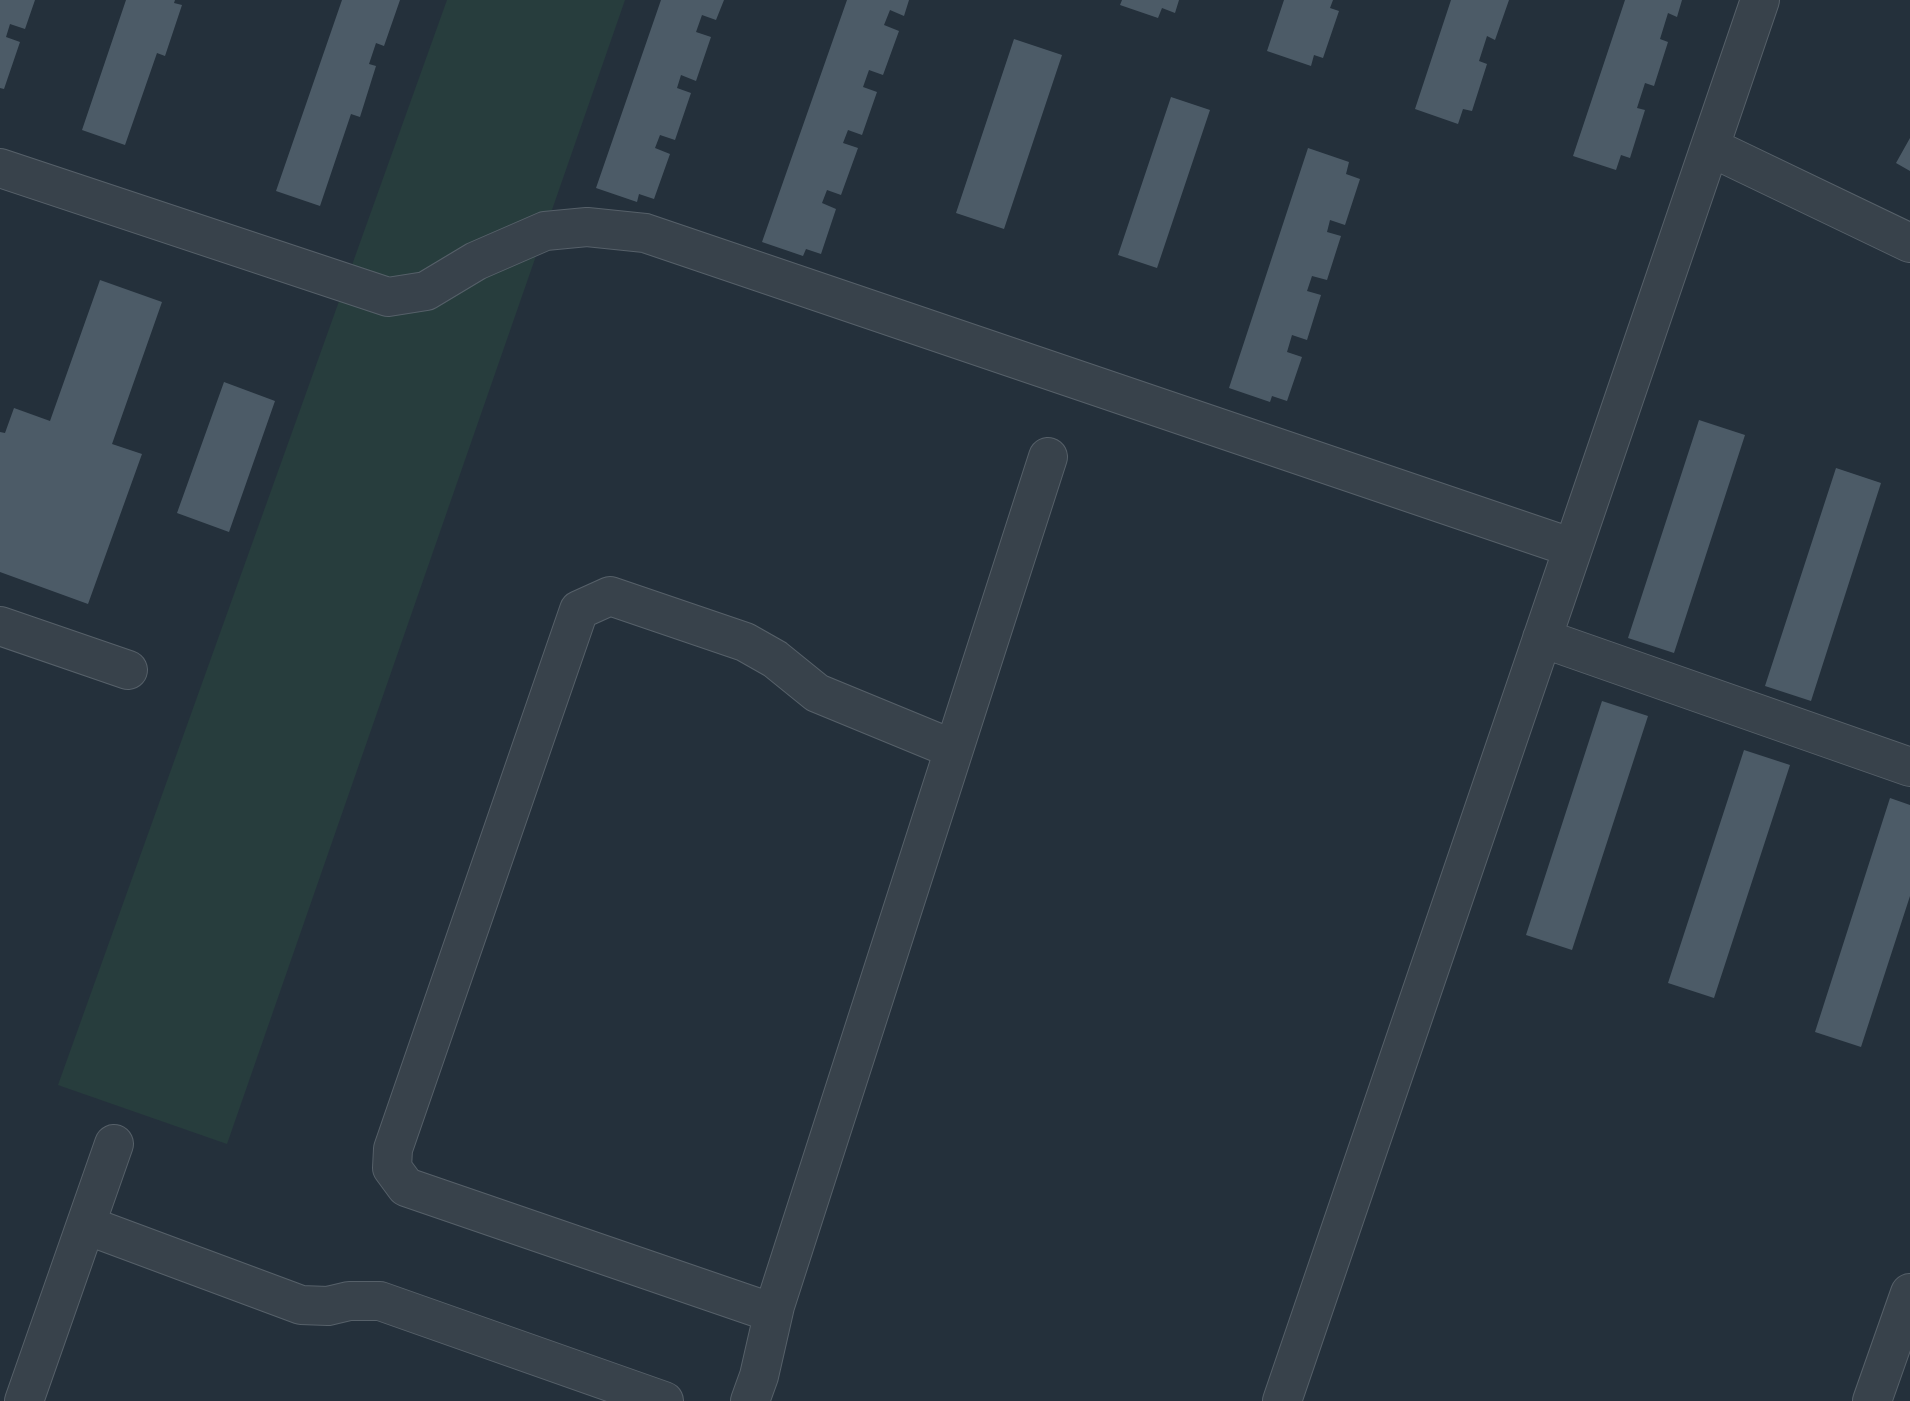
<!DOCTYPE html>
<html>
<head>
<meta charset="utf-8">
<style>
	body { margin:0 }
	canvas { display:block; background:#24303b }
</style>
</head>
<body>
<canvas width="1910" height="1401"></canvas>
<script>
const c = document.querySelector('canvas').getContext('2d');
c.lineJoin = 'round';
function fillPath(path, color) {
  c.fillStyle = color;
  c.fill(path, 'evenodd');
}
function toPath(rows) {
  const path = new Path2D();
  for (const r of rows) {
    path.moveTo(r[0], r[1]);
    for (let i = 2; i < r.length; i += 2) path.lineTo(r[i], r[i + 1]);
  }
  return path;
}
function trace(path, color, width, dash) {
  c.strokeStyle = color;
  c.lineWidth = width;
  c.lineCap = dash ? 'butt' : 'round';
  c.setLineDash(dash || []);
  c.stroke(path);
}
const green = toPath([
	[447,0,625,0,227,1144,58,1085]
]);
const building = toPath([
	[0,0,35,0,25,29,10,24,6,37,20,42,4,89,0,88],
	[126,0,175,0,174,3,182,5,165,56,157,53,125,145,82,130],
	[342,0,400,0,384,46,376,43,369,64,376,66,360,117,351,114,320,206,276,191],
	[661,0,724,0,716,20,702,15,696,32,711,37,696,81,681,75,677,88,691,93,675,140,660,135,655,148,670,154,654,199,639,194,637,202,596,188],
	[847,0,909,0,904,16,890,10,884,25,899,31,883,75,869,70,863,87,877,92,862,135,848,130,843,143,858,148,841,195,827,190,822,203,836,209,821,254,806,249,803,256,762,242],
	[1122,0,1179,0,1175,13,1162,8,1158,18,1120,5],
	[1284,0,1333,0,1330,8,1339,11,1323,58,1314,55,1311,66,1267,51],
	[1451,0,1509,0,1495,40,1487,36,1479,61,1487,64,1472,111,1463,109,1458,124,1415,109],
	[1625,0,1682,0,1677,17,1668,13,1660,39,1668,42,1654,86,1645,83,1637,108,1645,110,1630,158,1621,155,1616,170,1573,156],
	[1014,39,1062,55,1004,229,956,213],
	[1171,97,1210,110,1157,268,1118,255],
	[1910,138,1910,171,1896,163],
	[1308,148,1349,162,1346,174,1360,179,1345,225,1330,220,1327,232,1341,236,1327,280,1312,276,1307,291,1321,295,1307,340,1292,335,1287,352,1302,357,1287,401,1272,396,1270,402,1229,388],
	[100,280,162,302,112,444,142,454,88,604,0,572,0,432,5,433,14,408,50,421],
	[224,382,275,401,229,532,177,513],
	[1699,420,1745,435,1674,653,1628,638],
	[1836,468,1881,483,1811,701,1765,686],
	[1602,701,1648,716,1572,950,1526,935],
	[1744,750,1790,765,1714,998,1668,983],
	[1890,798,1910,805,1910,896,1861,1047,1815,1032]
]);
const minor = toPath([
	[1710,147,1910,243],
	[0,168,388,297,426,291,476,261,545,231,587,227,645,233,1573,548],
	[0,626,128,670],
	[1542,638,1910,767],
	[86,1225,301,1305,328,1306,349,1301,380,1301,664,1401],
	[773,1313,406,1187,392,1168,393,1149,579,610,610,596,745,642,775,659,817,693,953,749],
	[24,1401,114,1144],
	[750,1401,759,1376,775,1306,1048,457],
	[1282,1401,1760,0],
	[1872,1401,1910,1293]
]);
fillPath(green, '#273d3d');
fillPath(building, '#4c5b67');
trace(minor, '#566069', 40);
trace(minor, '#38424b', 38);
</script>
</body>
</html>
